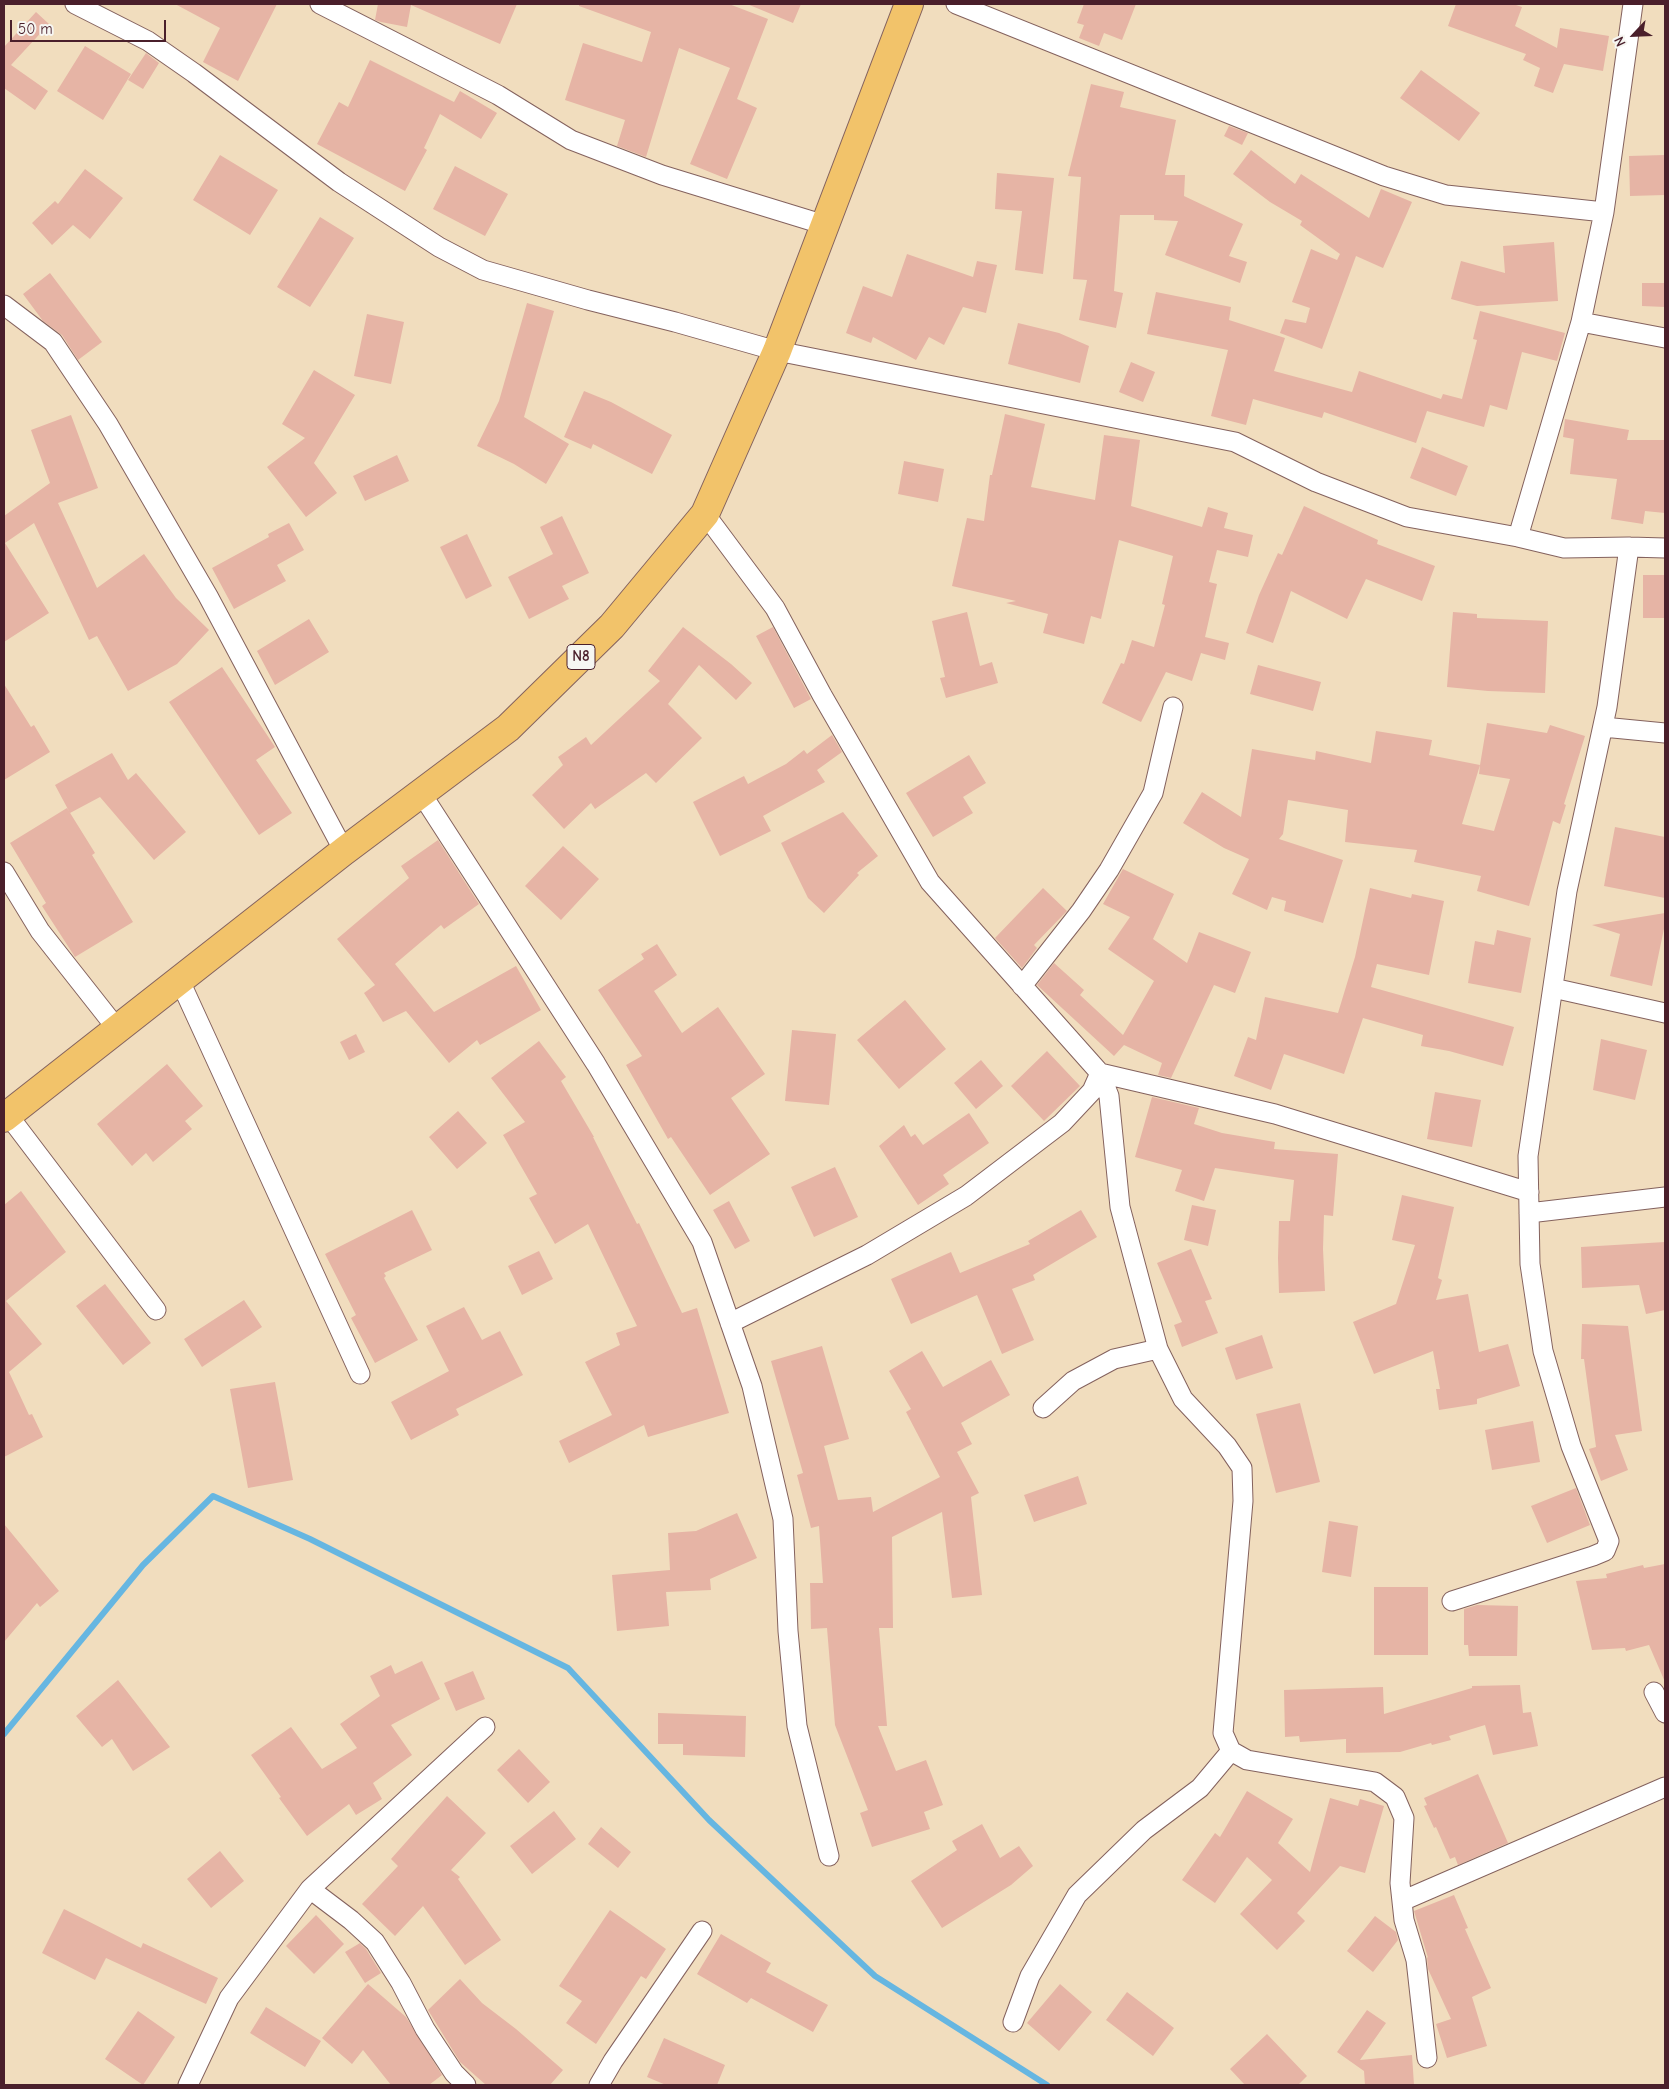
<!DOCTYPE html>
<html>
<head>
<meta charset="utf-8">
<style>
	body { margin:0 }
	#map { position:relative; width:1669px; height:2089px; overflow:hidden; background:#f1ddbe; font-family:"Comic Neue",sans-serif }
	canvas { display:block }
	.frame { position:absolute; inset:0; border:5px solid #4a1f2b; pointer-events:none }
	.north { position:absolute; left:1609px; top:10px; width:50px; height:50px; -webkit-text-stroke:4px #f6f6f2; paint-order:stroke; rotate:245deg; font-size:14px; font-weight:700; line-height:20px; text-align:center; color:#4a1f2b }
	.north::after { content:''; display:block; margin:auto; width:18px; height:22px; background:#4a1f2b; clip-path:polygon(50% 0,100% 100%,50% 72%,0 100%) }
	.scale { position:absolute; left:10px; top:20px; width:156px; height:22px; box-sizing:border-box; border:2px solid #4a1f2b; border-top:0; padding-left:6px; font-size:15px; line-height:18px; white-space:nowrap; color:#4a1f2b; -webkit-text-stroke:4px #f6f6f2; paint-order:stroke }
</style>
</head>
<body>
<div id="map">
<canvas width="1669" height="2089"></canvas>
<div class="frame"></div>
<div class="north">N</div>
<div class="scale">50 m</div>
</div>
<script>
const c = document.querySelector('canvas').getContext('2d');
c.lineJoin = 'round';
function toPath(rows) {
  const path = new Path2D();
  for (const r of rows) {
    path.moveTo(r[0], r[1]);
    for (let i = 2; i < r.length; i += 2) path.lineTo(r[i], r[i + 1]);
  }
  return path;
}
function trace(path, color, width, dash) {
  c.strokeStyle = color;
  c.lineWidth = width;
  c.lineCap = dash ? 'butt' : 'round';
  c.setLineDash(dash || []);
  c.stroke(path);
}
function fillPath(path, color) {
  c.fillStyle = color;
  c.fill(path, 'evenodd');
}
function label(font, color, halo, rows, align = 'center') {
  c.font = font + ' "Comic Neue",sans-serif';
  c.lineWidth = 4.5;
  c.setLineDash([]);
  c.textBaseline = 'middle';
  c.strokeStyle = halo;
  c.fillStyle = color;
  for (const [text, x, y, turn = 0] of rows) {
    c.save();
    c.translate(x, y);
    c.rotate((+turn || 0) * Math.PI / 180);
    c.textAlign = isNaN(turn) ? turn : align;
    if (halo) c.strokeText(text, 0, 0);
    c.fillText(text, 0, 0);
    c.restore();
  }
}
const stream = toPath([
	[4,1734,143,1565,213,1496,310,1539,568,1668,709,1820,875,1976,1047,2085]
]);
const building = toPath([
	[175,4,277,4,238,81,203,62,220,28],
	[378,4,517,4,500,44,411,5,407,27,381,22,375,20],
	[579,4,729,4,768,19,737,99,757,108,727,179,690,164,730,68,679,48,646,157,617,146,625,120,565,100,583,43,642,62,651,32,579,6],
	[747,4,801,4,793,23],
	[1084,4,1136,4,1122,40,1104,33,1099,46,1079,38,1084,25,1077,23],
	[1456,4,1513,4,1522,7,1515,26,1557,48,1560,28,1609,36,1603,71,1564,64,1553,93,1534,86,1540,68,1523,60,1526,54,1448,26],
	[36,12,49,24,11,65,48,91,35,110,4,88,4,47],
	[85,46,131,74,103,120,57,91],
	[146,53,159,63,143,89,128,80],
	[370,60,454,102,460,91,497,113,481,139,440,114,424,148,427,150,405,191,317,144,339,102,348,107],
	[1421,70,1480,113,1459,141,1400,98],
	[1091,84,1124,92,1120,107,1176,120,1165,175,1185,175,1184,196,1243,224,1229,256,1247,262,1240,283,1165,255,1178,221,1154,220,1154,215,1120,215,1114,291,1123,293,1116,328,1079,320,1087,280,1073,279,1081,177,1068,176],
	[1229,126,1248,133,1242,145,1224,136],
	[1251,150,1295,184,1301,174,1369,218,1381,189,1412,202,1383,268,1356,256,1322,349,1280,333,1285,319,1306,323,1310,308,1292,302,1311,249,1337,260,1340,254,1300,225,1302,221,1270,202,1233,174],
	[220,155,278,190,250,235,193,200],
	[1665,155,1665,195,1630,196,1629,156],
	[455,166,508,194,485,236,433,209],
	[85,169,123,198,90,239,73,225,52,245,32,223,55,201,58,204],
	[997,173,1054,178,1043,274,1015,270,1022,211,995,209],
	[320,217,354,238,310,307,277,287],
	[1554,242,1558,301,1477,306,1451,299,1461,261,1505,273,1503,246],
	[907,254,973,277,977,261,997,265,986,313,963,307,944,345,929,337,916,360,873,337,871,343,846,333,863,286,892,297],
	[50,273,102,342,78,360,62,335,43,321,23,294],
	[1642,283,1665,283,1665,307,1642,306],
	[1156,292,1231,307,1229,320,1285,338,1274,371,1352,392,1359,371,1441,399,1443,394,1462,399,1477,340,1473,339,1480,311,1565,333,1557,361,1522,352,1507,410,1490,405,1484,427,1427,411,1416,443,1324,412,1322,418,1253,399,1246,425,1211,416,1228,350,1147,334],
	[527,303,554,311,524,417,569,444,546,484,514,464,477,446,499,401],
	[367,314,404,322,391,384,354,376],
	[1018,323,1059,333,1089,346,1080,383,1008,364],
	[1131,362,1155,372,1143,402,1119,392],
	[314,370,355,395,314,463,337,493,306,517,267,467,305,438,282,424],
	[584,391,611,402,672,435,652,474,593,444,591,449,564,437],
	[1005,414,1045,424,1031,487,1095,500,1104,435,1140,440,1131,506,1202,527,1208,507,1228,513,1224,528,1253,535,1248,557,1217,550,1209,582,1217,584,1205,637,1229,643,1225,660,1201,653,1192,681,1166,672,1141,722,1102,703,1121,663,1124,664,1132,640,1154,647,1165,605,1162,604,1173,556,1119,540,1101,619,1091,616,1084,644,1043,633,1048,614,1006,603,1016,601,952,586,967,518,984,521,990,475,992,475],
	[71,415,98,488,58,503,97,588,144,554,176,598,209,630,177,664,128,691,97,636,89,640,34,523,5,543,49,613,4,642,4,516,50,483,31,430],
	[1565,419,1629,430,1627,440,1665,440,1665,513,1645,511,1643,524,1611,519,1617,479,1570,474,1574,439,1563,437],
	[1422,447,1468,466,1456,496,1410,478],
	[397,455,409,481,365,501,353,476],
	[904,461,944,469,938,502,898,494],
	[1304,506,1378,540,1377,544,1435,566,1422,601,1366,579,1347,619,1291,591,1273,643,1246,633,1259,595,1278,553,1282,555],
	[562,516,589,573,562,586,569,599,529,619,508,577,553,554,540,527],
	[289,523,304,550,277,565,286,581,234,609,212,568,269,537,268,534],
	[467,534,492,586,466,599,440,547],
	[1643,575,1665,575,1665,618,1643,618],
	[967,612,980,666,992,662,998,683,946,698,940,678,945,677,932,621],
	[1453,612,1477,614,1477,618,1548,621,1545,693,1488,691,1447,687],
	[309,619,329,652,275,685,257,651],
	[683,627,731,664,752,683,736,700,699,665,668,704,702,738,656,783,646,773,595,809,591,803,564,829,532,795,563,765,558,757,586,737,591,745,660,681,648,671],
	[773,627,811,699,794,708,756,636],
	[1258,665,1321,682,1313,711,1250,694],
	[222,667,275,747,256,760,292,813,259,835,169,702],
	[4,684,31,727,34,725,50,752,4,780],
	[1487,723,1547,733,1550,725,1585,736,1564,804,1566,805,1560,824,1553,821,1529,906,1477,891,1481,876,1414,862,1417,850,1345,842,1348,810,1288,800,1283,834,1279,839,1343,860,1323,923,1284,911,1286,901,1272,897,1267,910,1232,894,1249,859,1224,848,1183,823,1202,792,1241,817,1252,749,1315,760,1316,751,1371,763,1376,731,1432,740,1429,755,1480,765],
	[1480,765,1479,774,1510,779,1494,831,1462,824],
	[832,735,842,752,817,770,825,782,763,816,771,831,720,856,693,802,744,776,748,784,786,764,804,750,807,754],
	[112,753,128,780,136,773,186,832,154,860,100,797,70,813,55,785],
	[969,755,986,783,963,797,973,813,933,837,906,793],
	[67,808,95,853,92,855,133,922,75,957,42,906,46,903,10,843],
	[843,812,878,856,857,873,859,875,824,913,808,898,781,843],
	[1615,827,1665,837,1665,898,1604,886],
	[438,840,479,904,444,929,441,925,395,964,434,1012,516,966,541,1010,480,1045,477,1040,449,1063,406,1011,383,1022,364,993,375,985,337,939,409,878,401,866],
	[563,846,599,879,561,920,525,886],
	[1123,869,1174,894,1153,939,1187,963,1199,932,1251,952,1235,993,1214,985,1171,1078,1158,1075,1162,1063,1124,1045,1114,1056,1037,985,1054,963,1084,990,1080,995,1123,1035,1154,981,1108,949,1130,917,1103,904],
	[1043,888,1067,911,1034,945,1037,948,1022,968,995,938],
	[1370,888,1411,898,1412,894,1444,901,1429,975,1377,964,1371,987,1514,1027,1503,1066,1449,1051,1421,1046,1423,1035,1363,1018,1344,1074,1284,1054,1271,1090,1234,1076,1248,1037,1256,1040,1265,997,1338,1013,1355,957],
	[1665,913,1665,924,1652,986,1610,976,1620,934,1592,925],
	[1497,930,1531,938,1521,993,1468,983,1475,941,1494,945],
	[657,944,677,975,654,991,682,1033,718,1007,765,1074,731,1098,770,1154,710,1195,671,1137,668,1139,626,1065,642,1056,598,990,644,959,641,954],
	[905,1000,946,1049,899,1089,857,1040],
	[792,1030,836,1034,829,1105,785,1101],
	[356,1034,365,1052,349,1060,340,1042],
	[1601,1039,1647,1050,1635,1100,1593,1090],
	[539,1041,566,1077,561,1081,594,1137,593,1137,637,1224,639,1223,682,1313,697,1308,729,1413,648,1437,644,1425,569,1463,559,1441,612,1415,585,1362,620,1345,616,1333,637,1326,588,1224,555,1244,529,1198,537,1194,503,1135,525,1122,491,1078],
	[1047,1051,1080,1086,1044,1121,1011,1086],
	[981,1060,1003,1086,976,1109,954,1083],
	[167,1064,203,1106,185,1121,192,1129,153,1162,146,1153,132,1166,97,1124],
	[1435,1092,1481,1100,1472,1147,1427,1139],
	[1152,1097,1199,1108,1194,1124,1222,1133,1275,1142,1274,1149,1338,1154,1333,1216,1324,1215,1323,1249,1325,1291,1279,1293,1278,1258,1279,1221,1290,1221,1294,1180,1215,1168,1204,1201,1175,1191,1182,1170,1135,1157],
	[458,1111,487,1143,457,1169,429,1137],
	[969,1113,989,1143,943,1175,949,1184,918,1205,879,1146,904,1125,911,1137,915,1134,923,1145],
	[835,1167,858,1217,814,1237,791,1187],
	[21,1191,66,1252,6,1301,42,1344,9,1372,29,1415,32,1414,43,1437,4,1457,4,1205],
	[1402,1195,1454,1207,1438,1278,1442,1280,1436,1300,1468,1294,1479,1352,1508,1344,1520,1386,1477,1399,1477,1404,1439,1410,1436,1389,1440,1389,1433,1351,1374,1374,1353,1322,1396,1304,1415,1245,1392,1240],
	[729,1201,750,1241,735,1249,713,1210],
	[1192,1205,1216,1210,1208,1246,1184,1240],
	[412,1210,432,1250,384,1273,386,1276,384,1278,418,1340,375,1363,351,1318,356,1315,325,1254],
	[1081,1210,1097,1237,1033,1275,1035,1280,1012,1289,1034,1340,1002,1354,977,1295,911,1324,891,1279,951,1252,960,1273,1030,1244,1028,1241],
	[1665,1242,1665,1310,1646,1314,1639,1285,1582,1288,1581,1247],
	[1191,1249,1212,1299,1205,1301,1218,1333,1182,1347,1174,1325,1182,1322,1157,1263],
	[539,1251,553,1279,522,1295,508,1266],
	[105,1284,151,1343,123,1365,76,1306],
	[244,1300,262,1327,202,1367,184,1339],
	[464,1307,482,1340,500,1331,523,1375,456,1409,459,1415,411,1440,391,1402,449,1371,426,1326],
	[1582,1324,1628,1326,1642,1431,1615,1435,1628,1470,1601,1481,1589,1449,1596,1447,1584,1359,1581,1359],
	[1262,1335,1273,1368,1236,1380,1225,1348],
	[822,1346,849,1439,824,1446,838,1500,871,1497,873,1512,940,1477,906,1412,911,1409,889,1371,922,1351,943,1387,991,1360,1010,1395,961,1423,972,1444,957,1452,979,1493,971,1497,982,1595,952,1598,942,1512,892,1537,893,1628,879,1628,887,1726,878,1726,896,1771,926,1760,943,1805,924,1812,930,1829,872,1847,860,1813,868,1810,835,1725,827,1628,811,1629,810,1583,823,1583,819,1526,811,1528,797,1475,803,1473,771,1361],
	[275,1382,293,1480,248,1488,230,1389],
	[1300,1403,1320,1482,1276,1493,1256,1414],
	[1533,1421,1540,1462,1492,1470,1485,1430],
	[1078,1476,1087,1504,1034,1522,1024,1495],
	[1576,1488,1590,1525,1547,1543,1531,1506],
	[737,1513,757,1558,710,1579,711,1590,666,1592,669,1626,617,1631,612,1575,670,1570,668,1533,696,1531],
	[1329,1521,1358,1526,1351,1577,1322,1572],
	[4,1524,59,1591,40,1607,37,1603,4,1642],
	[1665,1564,1665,1682,1649,1645,1626,1651,1625,1648,1592,1650,1576,1581,1607,1578,1606,1574,1643,1565,1644,1568],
	[1374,1587,1428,1587,1428,1655,1374,1655],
	[1477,1605,1518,1606,1517,1656,1469,1656,1468,1645,1464,1645,1464,1609],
	[422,1661,440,1699,391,1725,412,1755,373,1783,382,1799,356,1815,349,1804,307,1836,279,1798,281,1797,251,1755,291,1727,322,1769,357,1748,340,1724,380,1696,370,1676,391,1665,395,1674],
	[473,1671,485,1699,456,1711,444,1683],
	[118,1680,170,1747,133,1771,112,1739,102,1747,76,1716],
	[1520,1685,1523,1713,1531,1712,1538,1746,1493,1755,1485,1725,1449,1736,1451,1740,1432,1745,1431,1743,1400,1752,1346,1753,1346,1739,1300,1742,1299,1736,1285,1737,1284,1690,1383,1687,1384,1714,1472,1688,1472,1686],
	[658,1713,746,1716,745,1757,683,1755,683,1744,658,1744],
	[519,1749,550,1782,528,1803,497,1770],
	[1478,1774,1508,1843,1458,1865,1455,1857,1450,1859,1436,1827,1434,1828,1424,1806,1427,1805,1424,1798],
	[1247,1791,1293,1819,1278,1843,1310,1872,1330,1798,1358,1806,1360,1799,1384,1806,1365,1873,1340,1866,1297,1913,1305,1921,1277,1950,1240,1914,1272,1880,1247,1857,1215,1903,1182,1880,1215,1833,1220,1837],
	[447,1796,486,1833,451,1870,460,1877,458,1879,501,1940,465,1965,423,1906,395,1936,362,1904,398,1866,391,1859],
	[554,1811,576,1839,532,1874,510,1846],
	[982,1824,1000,1858,1019,1846,1033,1866,1011,1885,942,1928,911,1881,957,1850,952,1841],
	[601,1827,631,1852,618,1868,588,1844],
	[220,1851,244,1881,211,1908,187,1879],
	[1454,1895,1468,1928,1465,1929,1491,1988,1472,1997,1487,2046,1447,2058,1436,2024,1451,2019,1428,1969,1427,1957,1428,1958,1414,1911],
	[64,1909,141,1948,143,1943,218,1978,206,2004,106,1958,95,1980,42,1953],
	[610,1910,666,1949,646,1979,641,1976,596,2044,566,2023,582,2001,559,1986],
	[316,1915,344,1944,314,1974,286,1946],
	[1375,1916,1396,1932,1398,1940,1373,1972,1347,1951],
	[721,1934,771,1963,766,1972,828,2005,813,2032,751,1998,747,2003,697,1974],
	[360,1943,366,1949,381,1973,365,1983,345,1952],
	[460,1979,482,2003,516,2029,563,2070,550,2085,486,2085,460,2062,428,2010],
	[368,1984,406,2017,442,2075,429,2085,391,2085,363,2050,352,2064,322,2038],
	[1060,1984,1092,2012,1059,2051,1027,2023],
	[1127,1992,1174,2028,1153,2056,1106,2020],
	[266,2007,321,2041,305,2067,250,2033],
	[1367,2010,1386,2023,1360,2060,1412,2055,1414,2085,1365,2085,1364,2071,1337,2052],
	[138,2011,175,2037,143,2085,105,2059],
	[1267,2034,1307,2076,1298,2085,1245,2085,1230,2069],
	[664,2038,725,2065,717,2085,666,2085,647,2077]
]);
const street = toPath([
	[75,4,148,41,194,73,339,182,439,247,483,270,588,300,675,322,777,351,1235,442,1316,482,1407,517,1518,537,1581,322,1604,212,1633,4],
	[320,4,498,95,571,140,662,175,825,225],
	[956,4,1384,176,1446,195,1604,212],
	[4,305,53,342,108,424,208,596,344,851],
	[1581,322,1665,338],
	[705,514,775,608,822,695,930,882,1100,1073,1109,1096,1120,1207,1158,1349,1183,1399,1227,1446,1242,1468,1243,1501,1223,1733,1231,1751,1247,1760,1375,1782,1395,1797,1404,1818,1400,1883,1404,1920,1416,1960,1427,2058],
	[1629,547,1665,548],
	[1603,727,1665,733],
	[421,793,596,1064,702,1242,752,1386,783,1519,788,1631,797,1726,829,1856],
	[4,872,40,931,118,1030],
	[180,981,360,1374],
	[1022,986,1081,911,1109,870,1153,793,1173,707],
	[1553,988,1665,1013],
	[8,1115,156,1310],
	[1529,1213,1665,1197],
	[730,1323,867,1255,966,1196,1062,1123,1092,1091,1100,1073,1275,1114,1529,1192],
	[1043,1408,1073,1381,1114,1359,1158,1349],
	[1452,1601,1593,1556,1605,1551,1609,1541,1571,1446,1543,1351,1530,1264,1528,1156,1567,891,1607,707,1629,547,1564,548,1518,537],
	[1654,1692,1665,1713],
	[310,1889,351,1920,375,1942,401,1983,425,2029,454,2073,466,2085],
	[1402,1901,1665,1787],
	[1013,2022,1030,1976,1077,1895,1144,1830,1200,1788,1231,1751],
	[188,2085,229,1998,310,1889,485,1727],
	[599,2085,613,2061,702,1931]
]);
const highway = toPath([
	[4,1118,344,851,508,728,612,626,705,514,777,351,909,4]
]);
const shields = [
	[581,657,28]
];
const shieldNames = [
	["N8",581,657]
];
trace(stream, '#66b6e1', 6);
fillPath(building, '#e6b4a5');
trace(street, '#84625e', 21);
trace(highway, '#84625e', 30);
trace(street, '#fff', 19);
trace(highway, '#f2c36a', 28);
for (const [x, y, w] of shields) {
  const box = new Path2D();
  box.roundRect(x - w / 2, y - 12.5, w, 25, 4);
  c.fillStyle = '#f6f6f2';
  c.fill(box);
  trace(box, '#4a1f2b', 1);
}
label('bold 15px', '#4a1f2b', null, shieldNames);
</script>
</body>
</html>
